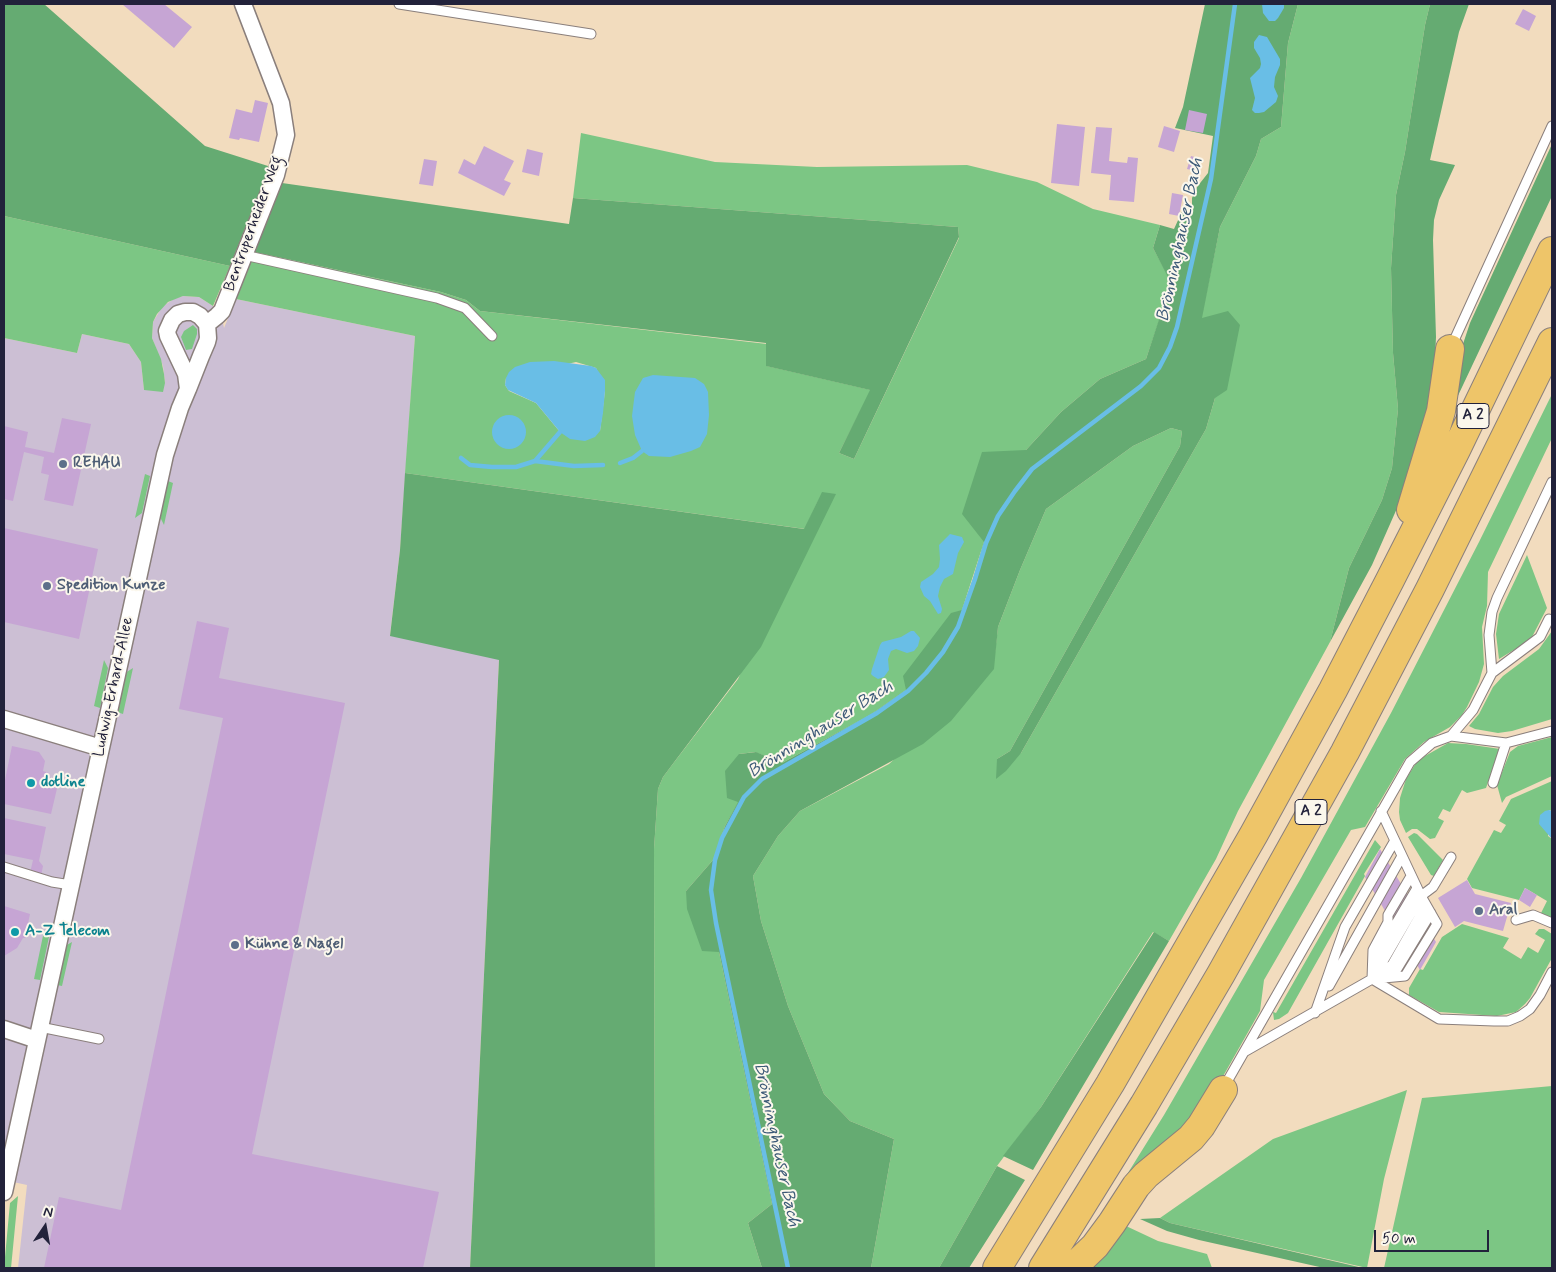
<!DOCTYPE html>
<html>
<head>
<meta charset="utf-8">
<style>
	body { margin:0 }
	#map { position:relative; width:1556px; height:1272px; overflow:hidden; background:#f2dcbe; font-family:Mynerve,sans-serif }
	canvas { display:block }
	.frame { position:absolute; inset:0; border:5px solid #22223b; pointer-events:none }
	.north { position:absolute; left:20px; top:1202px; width:50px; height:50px; -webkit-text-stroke:4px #fbf7ec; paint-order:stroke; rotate:12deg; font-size:14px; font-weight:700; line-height:20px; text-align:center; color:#22223b }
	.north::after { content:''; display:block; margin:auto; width:18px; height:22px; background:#22223b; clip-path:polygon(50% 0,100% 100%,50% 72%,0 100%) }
	.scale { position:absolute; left:1374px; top:1230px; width:115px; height:22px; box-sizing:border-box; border:2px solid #22223b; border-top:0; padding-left:6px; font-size:15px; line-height:18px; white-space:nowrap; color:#22223b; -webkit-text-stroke:4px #fbf7ec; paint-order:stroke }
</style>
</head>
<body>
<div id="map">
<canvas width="1556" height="1272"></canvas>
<div class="frame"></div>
<div class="north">N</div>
<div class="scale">50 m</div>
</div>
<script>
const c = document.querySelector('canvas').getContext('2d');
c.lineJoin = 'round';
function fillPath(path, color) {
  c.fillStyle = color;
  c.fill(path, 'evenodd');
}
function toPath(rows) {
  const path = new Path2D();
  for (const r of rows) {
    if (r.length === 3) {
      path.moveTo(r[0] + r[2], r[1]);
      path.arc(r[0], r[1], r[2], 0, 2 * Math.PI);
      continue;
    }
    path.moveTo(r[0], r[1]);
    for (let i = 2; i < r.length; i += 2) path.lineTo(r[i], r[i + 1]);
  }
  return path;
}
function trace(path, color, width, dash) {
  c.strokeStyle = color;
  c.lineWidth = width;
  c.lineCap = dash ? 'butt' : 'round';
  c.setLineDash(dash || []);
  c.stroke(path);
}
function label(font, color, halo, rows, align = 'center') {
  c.font = font + ' Mynerve,sans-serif';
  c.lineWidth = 4;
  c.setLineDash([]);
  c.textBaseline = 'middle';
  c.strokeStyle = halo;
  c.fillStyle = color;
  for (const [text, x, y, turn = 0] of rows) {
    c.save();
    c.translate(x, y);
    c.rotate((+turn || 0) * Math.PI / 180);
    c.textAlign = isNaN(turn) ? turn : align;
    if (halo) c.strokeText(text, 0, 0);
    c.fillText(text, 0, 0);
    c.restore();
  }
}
const industrial = toPath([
	[183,296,199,297,213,306,222,318,224,328,236,299,415,336,400,550,390,635,499,659,470,1268,18,1268,27,1185,4,1180,4,338,77,353,82,334,129,344,141,362,144,390,165,383,163,366,152,338,153,322,162,307,175,298]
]);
const green = toPath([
	[1298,4,1430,4,1425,25,1405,152,1396,195,1391,268,1393,353,1398,409,1392,468,1382,500,1349,568,1330,642,1238,811,1216,859,1169,941,1153,932,1041,1107,997,1166,939,1268,871,1268,894,1139,850,1121,824,1094,788,1006,761,921,753,876,778,836,800,811,889,764,993,669,998,627,1020,570,1046,509,1133,446,1171,428,1182,431,1180,446,1010,751,997,759,1021,753,1206,429,1215,398,1201,319,1220,227,1256,156,1261,139,1281,127,1288,43],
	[581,133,715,162,817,167,967,165,1037,182,1093,209,1160,225,1153,248,1172,283,1146,359,1100,379,1061,412,1026,450,984,542,962,610,906,690,870,715,782,763,755,752,739,754,739,801,725,826,713,860,686,891,719,952,772,1204,748,1223,762,1268,655,1268,654,849,658,789,663,777,672,765,738,679,822,492,805,529,405,473,415,336,236,299,254,252,441,292,466,300,480,311,767,344,767,366,871,390,839,453,854,459,959,238,958,227,573,198],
	[576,362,596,368,605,391,600,431,560,432,536,403,509,391,505,385,506,378],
	[4,216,230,266,213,306,199,297,183,296,168,302,157,314,153,322,152,338,161,359,164,374,165,383,163,392,144,390,141,362,129,344,82,334,77,353,4,338],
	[193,325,197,329,197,334,192,349,186,350,181,337,184,331],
	[1552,394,1552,438,1488,572,1487,606,1482,627,1484,664,1479,682,1467,707,1462,715,1450,727,1424,742,1405,759,1365,827,1351,830,1264,980,1260,1011,1209,1101,1108,1205,1164,1115,1301,878,1391,713,1479,542],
	[145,474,150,476,142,513,135,518],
	[168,481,173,483,164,525,160,517],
	[1527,555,1547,608,1532,637,1522,645,1499,659,1496,634,1499,614],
	[1552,631,1552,719,1512,731,1498,733,1475,729,1469,726,1479,714,1493,687,1503,676,1539,649],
	[104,660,108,668,100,708,94,706],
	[133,668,123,714,117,712,125,673],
	[1552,737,1552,776,1506,797,1502,803,1497,785,1510,752,1518,746],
	[1448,743,1466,744,1500,749,1486,788,1467,793,1462,790,1450,812,1443,809,1438,818,1444,821,1435,838,1430,839,1417,829,1412,829,1406,833,1400,820,1399,812,1400,798,1406,779,1416,763,1425,756],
	[1552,781,1552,811,1549,810,1548,836,1552,839,1552,919,1541,913,1547,901,1525,888,1519,900,1472,888,1467,879,1494,830,1501,833,1506,825,1499,821,1511,799],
	[1414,833,1417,834,1443,860,1434,876,1431,875,1408,837],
	[1375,840,1381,847,1364,874,1365,876,1288,1013,1279,1019,1274,1020,1273,1012,1276,1013],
	[1462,924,1509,938,1503,948,1521,959,1528,947,1538,953,1545,940,1535,934,1539,929,1544,929,1552,934,1552,958,1530,998,1525,1004,1516,1012,1497,1016,1439,1012,1409,995,1409,988,1420,969,1423,970,1442,937],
	[44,931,50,932,40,980,34,979],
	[72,942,62,986,57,985,65,946],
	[1552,1086,1552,1268,1384,1268,1422,1098],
	[1407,1090,1384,1179,1367,1268,1170,1223,1160,1218,1273,1139],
	[18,1196,11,1268,4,1268,10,1203],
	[1126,1226,1158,1241,1207,1254,1212,1268,1089,1268]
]);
const forest = toPath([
	[4,4,44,4,205,146,268,166,265,179,230,266,4,216],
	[1205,4,1298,4,1288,43,1281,127,1261,139,1256,156,1220,227,1202,318,1228,311,1240,325,1227,390,1215,398,1206,429,1021,753,1006,771,996,779,997,759,1010,751,1180,446,1182,431,1171,428,1133,446,1046,509,1020,570,998,627,994,669,951,721,923,744,800,811,778,836,753,876,761,921,788,1006,824,1094,850,1121,894,1139,871,1268,762,1268,748,1223,772,1204,719,952,702,951,687,909,686,891,713,860,725,826,738,802,727,798,725,771,739,754,756,752,782,763,870,715,906,690,903,676,951,613,962,610,973,579,984,542,962,514,982,452,1026,450,1061,412,1100,379,1146,359,1171,283,1153,248,1160,225,1174,229,1185,205,1192,206,1192,198,1197,187,1208,173,1213,136,1175,128,1183,107],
	[1430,4,1469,4,1459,32,1430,160,1455,165,1439,200,1434,220,1433,240,1436,337,1434,381,1430,411,1398,506,1372,565,1330,642,1349,568,1382,500,1392,468,1398,409,1393,353,1391,268,1396,195,1405,152,1425,25],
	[1552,144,1552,196,1447,419,1462,347,1470,323],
	[282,183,569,224,573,198,958,227,959,237,854,459,839,453,870,390,766,366,766,343,480,311,466,300,441,292,254,252],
	[405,473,804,529,822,492,836,494,761,647,672,765,663,777,658,789,654,849,655,1268,470,1268,499,660,390,636,400,550],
	[1154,932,1169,941,1033,1170,1003,1156,1041,1107],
	[997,1166,1025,1180,969,1268,939,1268],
	[1160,1218,1170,1223,1363,1268,1324,1268,1199,1240,1167,1231,1140,1219]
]);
const water = toPath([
	[1262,4,1284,4,1284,8,1278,18,1275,21,1269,21,1263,13],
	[1259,35,1267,37,1280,59,1280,65,1275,77,1274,87,1278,96,1276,102,1264,112,1259,113,1255,113,1252,110,1255,98,1250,78,1260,68,1261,64,1260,58,1254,48,1254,42],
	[554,361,591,366,596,368,605,380,605,391,603,413,600,431,595,437,585,441,570,439,560,432,536,403,508,390,505,385,506,378,509,372,515,367,530,362],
	[653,375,695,378,704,384,708,392,709,415,707,434,700,447,691,451,670,457,649,456,642,451,635,435,632,416,635,392,643,378],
	[509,432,17],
	[950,534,962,537,964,542,958,553,953,574,944,579,940,587,938,596,942,609,941,613,938,614,930,601,924,596,920,587,921,582,933,574,939,567,940,559,939,545],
	[911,631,914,631,920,638,918,646,914,651,907,653,896,649,891,651,888,659,889,670,884,677,878,679,873,676,871,674,872,669,880,645,882,642,901,637],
	[1549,810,1552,811,1552,839,1539,824,1540,815,1545,811]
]);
const stream = toPath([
	[461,458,470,465,492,467,516,467,535,461,574,466,603,465],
	[535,461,560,432],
	[620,463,633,458,642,451],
	[788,1268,716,923,711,890,715,860,722,838,744,797,762,779,877,713,908,691,926,673,943,652,958,627,975,579,986,543,998,516,1015,491,1032,469,1141,386,1159,368,1170,347,1177,327,1211,179,1235,4]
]);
const building = toPath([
	[122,4,164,4,192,27,174,48],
	[1523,9,1536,16,1529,31,1515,24],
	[255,100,268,103,259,142,240,138,239,140,229,138,236,109,252,113],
	[1189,110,1207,114,1203,133,1185,130],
	[1057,124,1085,127,1079,186,1051,183],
	[1164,126,1180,131,1174,152,1158,147],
	[1096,127,1112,128,1109,161,1127,163,1128,157,1138,158,1134,202,1109,200,1111,175,1091,173],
	[484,146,514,161,504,180,511,183,504,196,458,173,464,159,475,165],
	[527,149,543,153,539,176,522,172],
	[1191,156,1198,158,1195,171,1187,169],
	[424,159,437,161,433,186,419,184],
	[1172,193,1183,195,1179,216,1169,214],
	[62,418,91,424,73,506,44,500,49,475,41,473,44,457,24,452,13,501,4,499,4,426,28,432,25,447,54,453],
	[4,528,98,549,79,639,4,622],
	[197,621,229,628,219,678,345,703,252,1154,439,1192,423,1268,44,1268,59,1197,121,1210,223,718,179,709],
	[12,746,39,752,45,761,43,771,49,773,48,777,59,780,51,814,4,804,4,785],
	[4,818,46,827,39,861,43,866,41,876,30,873,33,860,4,854],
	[1380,849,1436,942,1420,970,1365,877],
	[1467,880,1475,894,1511,903,1503,931,1464,921,1455,927,1438,898],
	[1525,888,1537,895,1530,907,1519,900],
	[4,906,30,914,25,938,23,938,17,948,4,956]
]);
const lane = toPath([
	[399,4,591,34],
	[244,255,437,298,465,308,492,336],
	[1451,347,1552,126],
	[1492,673,1540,637,1549,619],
	[1451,736,1506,743,1552,731],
	[1493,783,1506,743],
	[4,867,52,882,71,885],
	[1516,920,1533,915,1552,923],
	[1376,962,1378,954,1417,888],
	[1386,973,1397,969,1431,913],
	[1375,975,1421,896,1433,887,1451,857],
	[1372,979,1439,1019,1494,1021,1508,1021,1520,1016,1530,1009,1540,995,1552,972],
	[1372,979,1373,950,1388,922,1388,915,1411,876],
	[1373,979,1405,976,1437,924,1421,896,1381,811],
	[1329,986,1402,856],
	[1315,1013,1345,927,1394,842],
	[40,1027,99,1039],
	[1244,1052,1372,979,1392,965,1426,905],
	[1224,1087,1410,762,1432,743,1451,736,1473,710,1492,673,1489,635,1492,612,1497,598,1552,482]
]);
const street = toPath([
	[207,324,217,316,222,311,276,175,286,135,281,103,243,4],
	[4,719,101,748],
	[4,1029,37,1040],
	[4,1192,165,455,180,408,188,389,201,356,207,342,208,338,207,324,200,316,193,312,185,312,178,314,172,320,167,331,168,336,186,374,188,389]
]);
const highway = toPath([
	[1411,510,1441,411,1450,349],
	[997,1268,1110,1084,1254,834,1333,690,1390,580,1456,450,1552,251],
	[1043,1268,1144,1105,1221,974,1345,752,1430,589,1552,342],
	[1072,1268,1095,1246,1112,1223,1136,1186,1146,1175,1191,1138,1201,1126,1223,1090]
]);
const markers = [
	[63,464,5,"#5c6f8a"],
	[47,586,5,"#5c6f8a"],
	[31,783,5,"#0f9aa8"],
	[1479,911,5,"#5c6f8a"],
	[15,932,5,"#0f9aa8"],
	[235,945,5,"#5c6f8a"]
];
const shields = [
	[1473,416,32],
	[1311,812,32]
];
const shieldNames = [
	["A 2",1473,416],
	["A 2",1311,812]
];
const streetNames = [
	["Bentruperheider Weg",254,224,-70],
	["Ludwig-Erhard-Allee",114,687,-78]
];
const serviceNames = [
	["REHAU",73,464],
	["Spedition Kunze",57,586],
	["Aral",1489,911],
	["Kühne & Nagel",245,945]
];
const cultureNames = [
	["dotline",41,783],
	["A-Z Telecom",25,932]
];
const waterNames = [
	["Brönninghauser Bach",1181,240,-78],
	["Brönninghauser Bach",821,730,-32],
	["Brönninghauser Bach",776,1145,78]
];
fillPath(industrial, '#ccbfd4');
fillPath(green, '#7cc684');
fillPath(forest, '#65ab72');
fillPath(water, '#69bee6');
trace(stream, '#69bee6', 4.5);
fillPath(building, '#c6a5d4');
trace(lane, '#8a7f7c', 11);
trace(street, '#8a7f7c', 19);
trace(highway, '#8a7f7c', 30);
trace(lane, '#fff', 9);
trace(street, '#fff', 16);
trace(highway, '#eec569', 28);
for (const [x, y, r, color] of markers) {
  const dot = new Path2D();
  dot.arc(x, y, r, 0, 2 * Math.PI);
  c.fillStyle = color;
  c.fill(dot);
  trace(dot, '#fbf7ec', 2);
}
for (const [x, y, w] of shields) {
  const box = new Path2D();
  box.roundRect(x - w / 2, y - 12.5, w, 25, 4);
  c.fillStyle = '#fbf7ec';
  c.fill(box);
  trace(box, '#22223b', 1);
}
label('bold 15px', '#22223b', null, shieldNames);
label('16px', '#22223b', '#fbf7ec', streetNames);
label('bold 16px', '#4e5e75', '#fbf7ec', serviceNames, 'left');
label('bold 16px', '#0d838f', '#fbf7ec', cultureNames, 'left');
label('italic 18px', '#3b5977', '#fbf7ec', waterNames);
</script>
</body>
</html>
